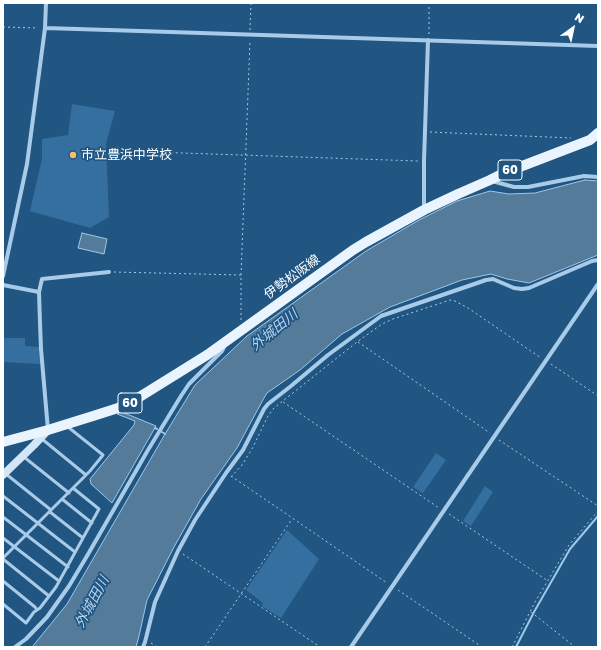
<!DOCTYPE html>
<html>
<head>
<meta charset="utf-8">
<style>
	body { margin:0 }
	#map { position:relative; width:601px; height:650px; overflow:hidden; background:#215582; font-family:"Golos Text",sans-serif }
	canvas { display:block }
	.frame { position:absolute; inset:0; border:4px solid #fff; pointer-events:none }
	.north { position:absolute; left:553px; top:8px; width:40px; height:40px; -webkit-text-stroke:3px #215582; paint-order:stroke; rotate:33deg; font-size:11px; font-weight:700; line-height:16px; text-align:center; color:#fff }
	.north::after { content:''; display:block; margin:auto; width:14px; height:18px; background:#fff; clip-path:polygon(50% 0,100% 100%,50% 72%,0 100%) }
</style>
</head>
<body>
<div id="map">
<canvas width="601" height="650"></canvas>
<div class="frame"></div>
<div class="north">N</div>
</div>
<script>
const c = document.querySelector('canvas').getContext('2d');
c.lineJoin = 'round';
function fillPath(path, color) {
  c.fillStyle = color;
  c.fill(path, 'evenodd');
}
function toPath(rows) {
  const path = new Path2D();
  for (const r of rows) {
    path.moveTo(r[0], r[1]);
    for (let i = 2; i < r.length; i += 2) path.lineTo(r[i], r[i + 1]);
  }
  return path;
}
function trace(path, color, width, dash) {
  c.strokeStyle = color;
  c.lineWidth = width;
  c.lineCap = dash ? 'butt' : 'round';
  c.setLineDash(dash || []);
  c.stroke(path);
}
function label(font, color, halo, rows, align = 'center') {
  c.font = font + ' "Golos Text","Noto Sans JP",sans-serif';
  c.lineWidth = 3.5;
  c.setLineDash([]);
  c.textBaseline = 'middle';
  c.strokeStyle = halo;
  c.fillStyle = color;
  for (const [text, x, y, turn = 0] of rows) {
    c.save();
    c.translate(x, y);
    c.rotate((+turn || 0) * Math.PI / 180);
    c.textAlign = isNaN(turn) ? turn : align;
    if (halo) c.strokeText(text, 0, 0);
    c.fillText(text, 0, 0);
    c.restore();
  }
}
const green = toPath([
	[72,104,115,111,106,144,109,217,90,228,30,211,42,159,42,139,68,135],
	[3,338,25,338,25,346,39,347,40,364,3,362],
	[436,453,446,460,423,493,413,487],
	[485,486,493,492,471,526,463,521],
	[287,530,319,559,281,618,262,606,263,603,246,590]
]);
const water = toPath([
	[585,180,598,181,598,255,529,283,507,279,491,274,462,280,390,307,342,334,300,370,267,393,264,398,237,448,201,499,174,547,147,600,139,636,136,647,32,647,67,604,165,434,195,385,247,336,366,251,419,220,457,201,490,191,509,194,535,193,585,180],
	[82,233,107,239,104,254,78,248,82,233],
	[122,412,156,426,112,503,91,484,90,479,134,425,135,421,117,414,122,412]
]);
const stream = toPath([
	[155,428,157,429],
	[162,432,165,434],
	[516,647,534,612,570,549,598,516]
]);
const path = toPath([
	[3,27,38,28],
	[250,30,251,3],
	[429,34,429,3],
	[430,132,571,138],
	[117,147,123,151,418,161],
	[114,272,241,275],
	[241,320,241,275,250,41],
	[358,342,490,433],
	[551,364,598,396],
	[283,402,439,508],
	[499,440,598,506],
	[231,476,387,583],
	[231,477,242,465,252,449,268,416,274,408,357,342,382,324,393,319,450,300,455,301,468,308,541,358],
	[449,514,548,581],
	[183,554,320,647],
	[398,590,482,647],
	[531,612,575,647],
	[151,643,157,647],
	[205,647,292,519],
	[512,647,535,602,569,545,598,511]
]);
const lane = toPath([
	[42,439,86,475],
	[24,457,69,493],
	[6,474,51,510],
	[3,496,75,552],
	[62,499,92,523],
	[50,512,83,538],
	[3,517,68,567],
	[3,538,59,581],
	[3,558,90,471,103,455,68,427],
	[3,559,49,596],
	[3,581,35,607,37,610],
	[3,604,26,623,34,612,40,608,56,587,99,509,73,488]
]);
const street = toPath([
	[45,28,140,31,598,46],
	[492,181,514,187,528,187,584,176,598,177],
	[424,210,424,161,428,40],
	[3,276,27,164,45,28,46,3],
	[3,285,39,292],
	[48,430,41,349,40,323,39,292,42,279,109,272],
	[15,647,26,639,47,617,69,586,87,556,148,450,181,396,189,384,222,351,224,347],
	[143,647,145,642,155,602,178,551,195,520,226,473,243,450,264,409,268,404,291,386,328,355,381,316,486,280,493,279,514,288,522,289,529,288,592,261,598,260],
	[351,647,598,284]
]);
const secondary = toPath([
	[3,475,34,445,48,430]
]);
const primary = toPath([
	[3,442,48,430,93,416,118,408,133,401,207,355,353,250,366,242,424,210,458,194,490,180,504,173,590,140,598,133]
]);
const markers = [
	[73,155,4,"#f5be69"]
];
const shields = [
	[510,170,24],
	[130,403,24]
];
const shieldNames = [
	["60",510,170],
	["60",130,403]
];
const poiNames = [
	["市立豊浜中学校",81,155]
];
const streetNames = [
	["伊勢松阪線",292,277,-36]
];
const waterNames = [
	["外城田川",274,330,-39],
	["外城田川",92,602,-62]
];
fillPath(green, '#356fa0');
fillPath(water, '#557b9b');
trace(water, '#9bc8e9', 1);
trace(stream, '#9bc8e9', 2);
trace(path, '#a8cbe8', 1, [2, 3]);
trace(lane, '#a8cbe8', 3);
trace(street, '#a8cbe8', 4);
trace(secondary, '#d2e6f7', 8);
trace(primary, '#eaf4fe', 10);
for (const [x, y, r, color] of markers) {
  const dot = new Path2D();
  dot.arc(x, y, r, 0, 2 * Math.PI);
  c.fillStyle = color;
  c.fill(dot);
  trace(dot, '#215582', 1.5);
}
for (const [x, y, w] of shields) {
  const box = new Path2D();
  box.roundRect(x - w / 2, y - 10, w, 20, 3);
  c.fillStyle = '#215582';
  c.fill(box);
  trace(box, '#fff', 1);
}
label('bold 12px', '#fff', null, shieldNames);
label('13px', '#fff', '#215582', poiNames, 'left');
label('13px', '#fff', '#215582', streetNames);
label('italic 14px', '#b3d5f0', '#215582', waterNames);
</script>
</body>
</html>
